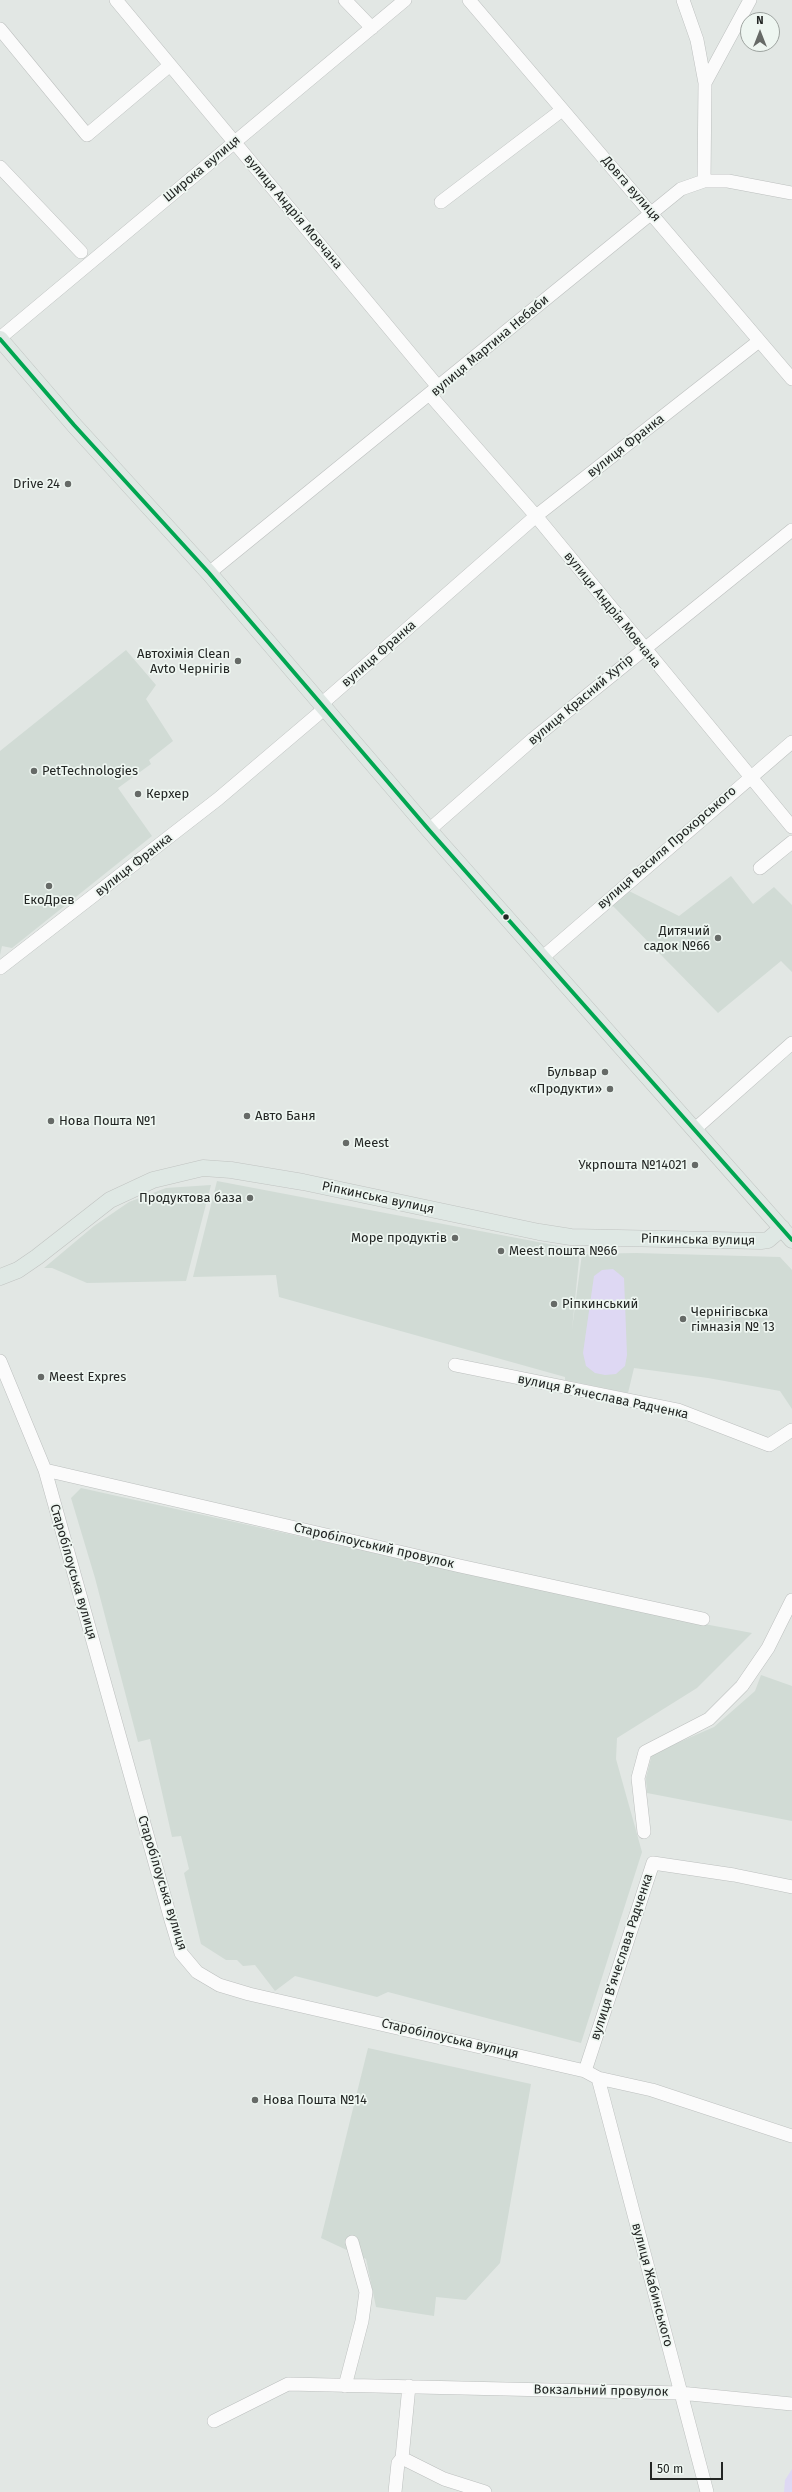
<!DOCTYPE html>
<html>
<head>
<meta charset="utf-8">
<style>
	body { margin:0 }
	#map { position:relative; width:792px; height:2492px; overflow:hidden; background:#e2e7e4; font-family:"Fira Sans",sans-serif }
	canvas { display:block }
	.north { position:absolute; left:740px; top:12px; width:40px; height:40px; box-sizing:border-box; background:#eef6f1; border:1px solid #9da39f; border-radius:50%; rotate:0deg; font-size:11px; font-weight:700; line-height:16px; text-align:center; color:#232624 }
	.north::after { content:''; display:block; margin:auto; width:14px; height:18px; background:#666a67; clip-path:polygon(50% 0,100% 100%,50% 72%,0 100%) }
	.scale { position:absolute; left:650px; top:2462px; width:73px; height:18px; box-sizing:border-box; border:2px solid #232624; border-top:0; padding-left:5px; font-size:12px; line-height:14px; white-space:nowrap; color:#232624; -webkit-text-stroke:3px #eef6f1; paint-order:stroke }
</style>
</head>
<body>
<div id="map">
<canvas width="792" height="2492"></canvas>
<div class="north">N</div>
<div class="scale">50 m</div>
</div>
<script>
const c = document.querySelector('canvas').getContext('2d');
c.lineJoin = 'round';
function fillPath(path, color) {
  c.fillStyle = color;
  c.fill(path, 'evenodd');
}
function toPath(rows) {
  const path = new Path2D();
  for (const r of rows) {
    path.moveTo(r[0], r[1]);
    for (let i = 2; i < r.length; i += 2) path.lineTo(r[i], r[i + 1]);
  }
  return path;
}
function trace(path, color, width, dash) {
  c.strokeStyle = color;
  c.lineWidth = width;
  c.lineCap = dash ? 'butt' : 'round';
  c.setLineDash(dash || []);
  c.stroke(path);
}
function label(font, color, halo, rows, align = 'center') {
  c.font = font + ' "Fira Sans",sans-serif';
  c.lineWidth = 3.5;
  c.setLineDash([]);
  c.textBaseline = 'middle';
  c.strokeStyle = halo;
  c.fillStyle = color;
  for (const [text, x, y, turn = 0] of rows) {
    c.save();
    c.translate(x, y);
    c.rotate((+turn || 0) * Math.PI / 180);
    c.textAlign = isNaN(turn) ? turn : align;
    if (halo) c.strokeText(text, 0, 0);
    c.fillText(text, 0, 0);
    c.restore();
  }
}
const built = toPath([
	[126,650,156,685,146,699,173,741,149,760,151,764,118,788,152,836,12,948,2,946,0,955,0,751],
	[731,876,753,904,774,887,792,905,792,972,781,961,718,1013,612,905,627,890,679,916],
	[217,1181,580,1250,572,1329,582,1254,636,1253,780,1257,792,1270,792,1409,780,1391,708,1378,634,1368,628,1393,565,1380,565,1377,279,1297,276,1275,193,1277],
	[211,1185,186,1281,87,1283,52,1268,44,1268,94,1226,129,1202,166,1188],
	[81,1488,646,1613,752,1633,697,1688,617,1738,616,1759,642,1852,581,2043,388,1992,377,1997,295,1976,275,1991,255,1965,243,1966,237,1960,226,1960,201,1944,184,1873,189,1869,181,1836,172,1837,150,1739,138,1742,95,1578,71,1498],
	[761,1675,792,1686,792,1821,647,1793,646,1778,652,1754,714,1727,755,1691],
	[368,2048,531,2084,500,2263,466,2300,436,2297,434,2316,376,2307,366,2259,321,2238]
]);
const green = toPath([
	[613,1269,624,1278,627,1355,625,1366,616,1374,605,1375,595,1373,586,1366,583,1353,594,1276,602,1270],
	[792,2469,792,2492,784,2492,785,2480]
]);
const minor = toPath([
	[116,0,439,388],
	[345,0,372,28],
	[469,0,792,379],
	[683,0,697,40,705,83,704,181],
	[0,29,87,135,169,66],
	[705,83,750,0],
	[0,167,81,252],
	[441,202,562,110],
	[0,338,405,0],
	[430,395,536,516,792,827],
	[209,573,681,189,704,181,728,181,792,193],
	[429,830,533,739,792,530],
	[760,868,792,842],
	[543,957,792,742],
	[0,968,218,799,317,715,324,708,326,700,536,516,759,341],
	[695,1129,792,1043],
	[0,1361,45,1470,171,1920,181,1953,197,1972,219,1985,249,1994,585,2071,598,2078,652,2090,792,2136],
	[455,1365,678,1410,769,1445,792,1430],
	[45,1470,460,1566,703,1619],
	[644,1832,638,1778,645,1752,709,1719,742,1686,768,1648,792,1600],
	[585,2071,653,1863,734,1875,792,1887],
	[598,2078,707,2492],
	[345,2386,362,2321,366,2292,352,2242],
	[214,2421,288,2384,680,2393,792,2404],
	[402,2458,444,2479,485,2492],
	[395,2492,398,2463,402,2458,409,2386]
]);
const major = toPath([
	[0,339,74,425,209,573,429,830,792,1240],
	[0,1277,18,1270,37,1257,110,1200,153,1180,203,1168,231,1170,303,1182,539,1232,571,1237,761,1241,768,1240,782,1228]
]);
const bus1 = toPath([
	[0,339,74,425,209,573,429,830,792,1240]
]);
const markers = [
	[68,484,4,"#666a67"],
	[238,661,4,"#666a67"],
	[34,771,4,"#666a67"],
	[138,794,4,"#666a67"],
	[49,886,4,"#666a67"],
	[506,917,3.5,"#232624"],
	[718,938,4,"#666a67"],
	[605,1072,4,"#666a67"],
	[610,1089,4,"#666a67"],
	[247,1116,4,"#666a67"],
	[51,1121,4,"#666a67"],
	[346,1143,4,"#666a67"],
	[695,1165,4,"#666a67"],
	[250,1198,4,"#666a67"],
	[455,1238,4,"#666a67"],
	[501,1251,4,"#666a67"],
	[554,1304,4,"#666a67"],
	[683,1319,4,"#666a67"],
	[41,1377,4,"#666a67"],
	[255,2100,4,"#666a67"]
];
const streetNames = [
	["Широка вулиця",202,169,-40],
	["Довга вулиця",631,189,49],
	["вулиця Андрія Мовчана",293,212,50],
	["вулиця Мартина Небаби",490,346,-40],
	["вулиця Франка",626,446,-38],
	["вулиця Андрія Мовчана",612,610,51],
	["вулиця Франка",379,654,-41],
	["вулиця Красний Хутір",581,700,-40],
	["вулиця Василя Прохорського",667,848,-41],
	["вулиця Франка",134,865,-38],
	["Ріпкинська вулиця",378,1198,12],
	["Ріпкинська вулиця",698,1240,1],
	["вулиця Вʼячеслава Радченка",603,1397,12],
	["Старобілоуський провулок",374,1546,13],
	["Старобілоуська вулиця",73,1572,74],
	["Старобілоуська вулиця",162,1883,73],
	["вулиця Вʼячеслава Радченка",622,1957,-72],
	["Старобілоуська вулиця",450,2039,13],
	["вулиця Жабинського",652,2285,75],
	["Вокзальний провулок",601,2391,1]
];
const poiNames = [
	["Drive 24",60,484,"right"],
	["Автохімія Clean",230,654,"right"],
	["Avto Чернігів",230,669,"right"],
	["PetTechnologies",42,771],
	["Керхер",146,794],
	["ЕкоДрев",49,900,"center"],
	["Дитячий",710,931,"right"],
	["садок №66",710,946,"right"],
	["Бульвар",597,1072,"right"],
	["«Продукти»",602,1089,"right"],
	["Авто Баня",255,1116],
	["Нова Пошта №1",59,1121],
	["Meest",354,1143],
	["Укрпошта №14021",687,1165,"right"],
	["Продуктова база",242,1198,"right"],
	["Море продуктів",447,1238,"right"],
	["Meest пошта №66",509,1251],
	["Ріпкинський",562,1304],
	["Чернігівська",691,1312],
	["гімназія № 13",691,1327],
	["Meest Expres",49,1377],
	["Нова Пошта №14",263,2100]
];
fillPath(built, '#d1dbd5');
fillPath(green, '#ded8f3');
trace(minor, '#bcbfbe', 14);
trace(major, '#c0c3c1', 17);
trace(minor, '#fbfbfb', 13);
trace(major, '#dfe8e4', 16);
trace(bus1, '#00a651', 4);
for (const [x, y, r, color] of markers) {
  const dot = new Path2D();
  dot.arc(x, y, r, 0, 2 * Math.PI);
  c.fillStyle = color;
  c.fill(dot);
  trace(dot, '#eef6f1', 1.5);
}
label('13px', '#232624', '#eef6f1', streetNames);
label('13px', '#232624', '#eef6f1', poiNames, 'left');
</script>
</body>
</html>
